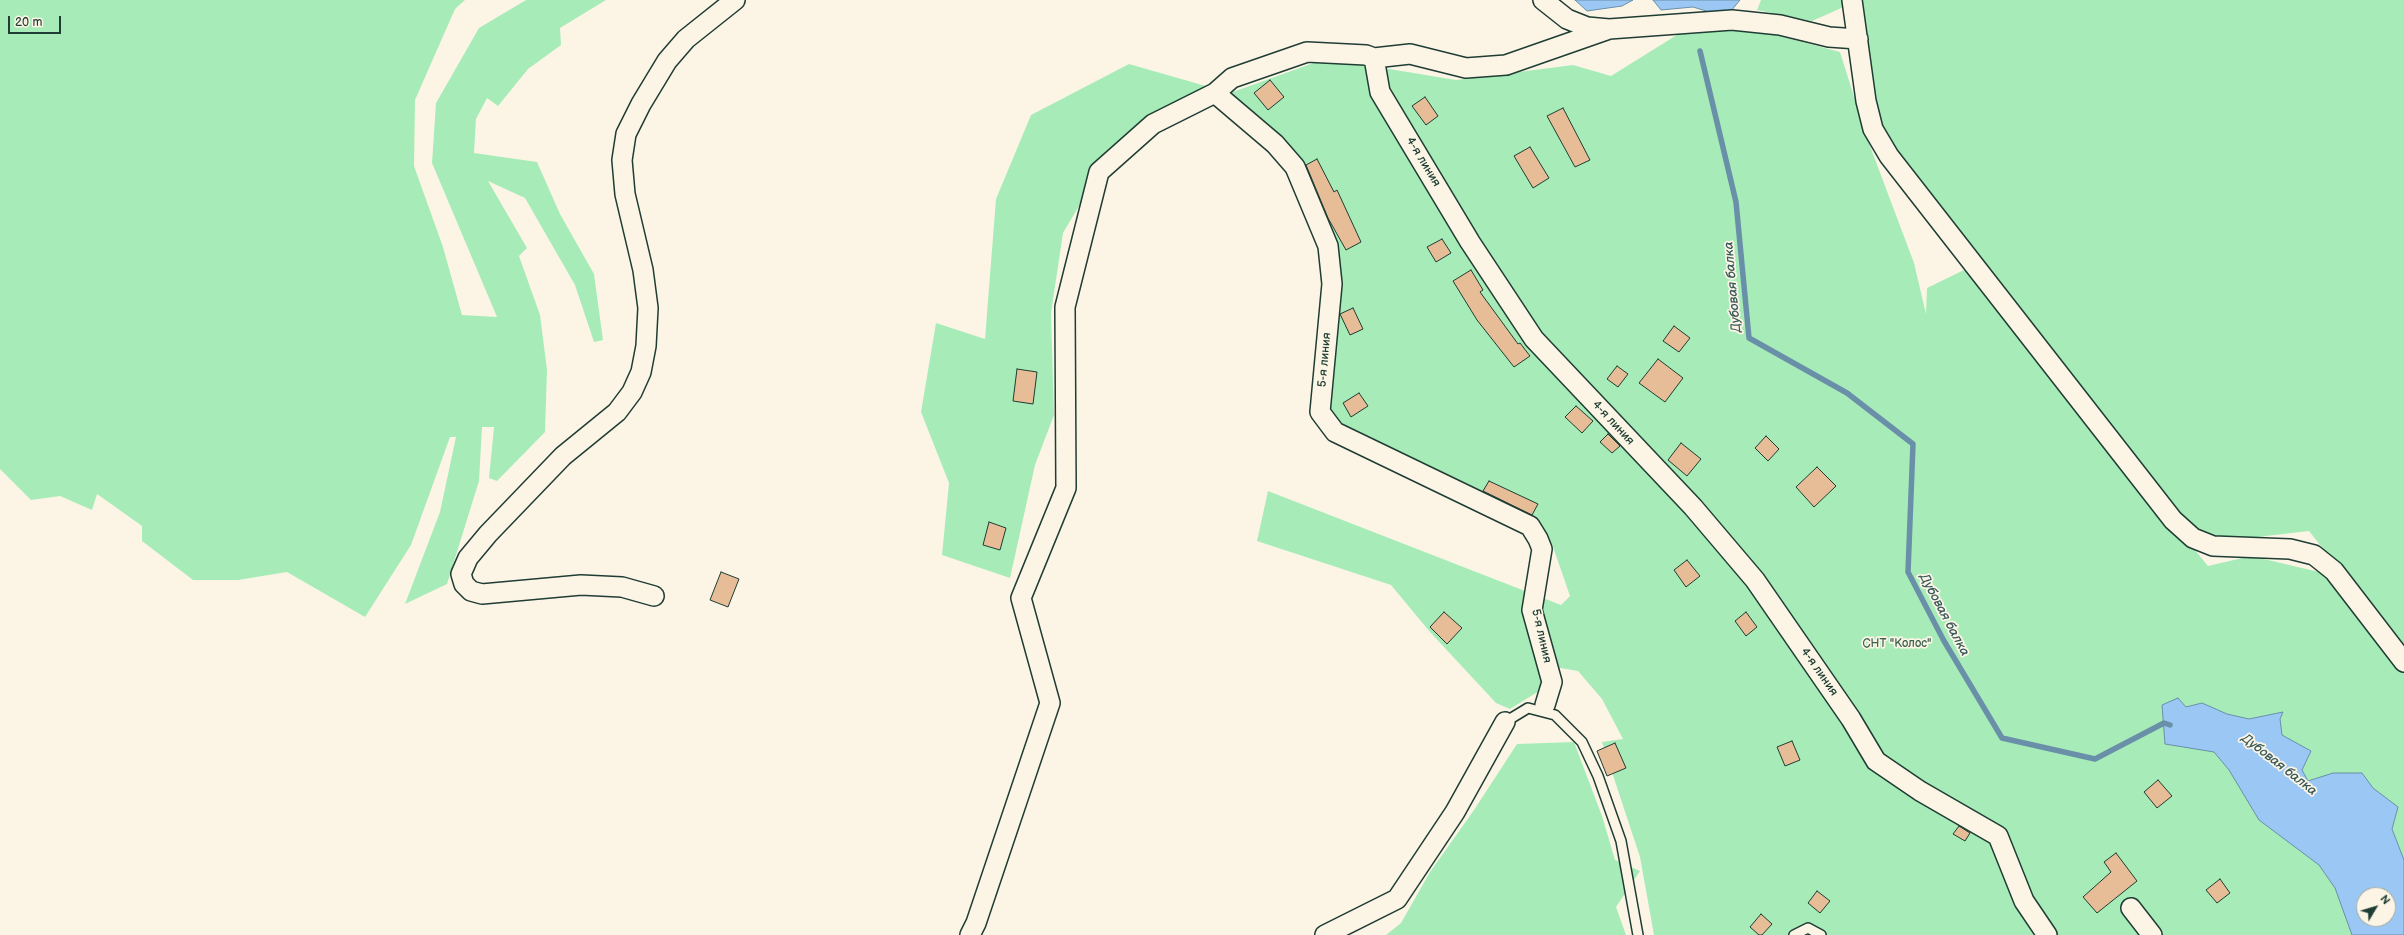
<!DOCTYPE html>
<html>
<head>
<meta charset="utf-8">
<style>
	body { margin:0 }
	#map { position:relative; width:2404px; height:935px; overflow:hidden; background:#fcf5e5; font-family:"Balsamiq Sans",sans-serif }
	canvas { display:block }
	.north { position:absolute; left:2356px; top:887px; width:40px; height:40px; box-sizing:border-box; background:#fcf5e5; border:1px solid #a4ab9e; border-radius:50%; rotate:52deg; font-size:11px; font-weight:700; line-height:16px; text-align:center; color:#1f3d34 }
	.north::after { content:''; display:block; margin:auto; width:14px; height:18px; background:#1f3d34; clip-path:polygon(50% 0,100% 100%,50% 72%,0 100%) }
	.scale { position:absolute; left:8px; top:16px; width:53px; height:18px; box-sizing:border-box; border:2px solid #1f3d34; border-top:0; padding-left:5px; font-size:12px; line-height:14px; white-space:nowrap; color:#1f3d34; -webkit-text-stroke:3px #fcf5e5; paint-order:stroke }
</style>
</head>
<body>
<div id="map">
<canvas width="2404" height="935"></canvas>
<div class="north">N</div>
<div class="scale">20 m</div>
</div>
<script>
const c = document.querySelector('canvas').getContext('2d');
c.lineJoin = 'round';
function fillPath(path, color) {
  c.fillStyle = color;
  c.fill(path, 'evenodd');
}
function toPath(rows) {
  const path = new Path2D();
  for (const r of rows) {
    path.moveTo(r[0], r[1]);
    for (let i = 2; i < r.length; i += 2) path.lineTo(r[i], r[i + 1]);
  }
  return path;
}
function trace(path, color, width, dash) {
  c.strokeStyle = color;
  c.lineWidth = width;
  c.lineCap = dash ? 'butt' : 'round';
  c.setLineDash(dash || []);
  c.stroke(path);
}
function label(font, color, halo, rows, align = 'center') {
  c.font = font + ' "Balsamiq Sans",sans-serif';
  c.lineWidth = 3.5;
  c.setLineDash([]);
  c.textBaseline = 'middle';
  c.strokeStyle = halo;
  c.fillStyle = color;
  for (const [text, x, y, turn = 0] of rows) {
    c.save();
    c.translate(x, y);
    c.rotate((+turn || 0) * Math.PI / 180);
    c.textAlign = isNaN(turn) ? turn : align;
    if (halo) c.strokeText(text, 0, 0);
    c.fillText(text, 0, 0);
    c.restore();
  }
}
const green = toPath([
	[0,0,465,0,455,9,415,100,414,166,443,247,462,315,497,317,432,163,436,103,479,28,526,0,606,0,560,28,561,45,528,69,498,106,487,98,476,119,474,153,537,162,560,214,594,274,603,340,594,342,575,285,525,198,488,181,527,248,519,256,540,315,547,370,545,432,497,481,489,478,494,427,482,427,479,481,447,584,405,604,440,512,456,437,450,437,411,545,365,617,287,572,238,580,193,580,142,541,142,526,97,494,92,510,60,496,31,500,0,469],
	[1761,0,1846,0,1846,6,1812,21,1757,10],
	[1862,0,2404,0,2404,651,2309,531,2232,540,2186,531,1877,131],
	[1727,22,1840,52,1867,138,1914,263,1926,314,1927,288,1966,269,2208,566,2251,556,2332,575,2404,669,2404,935,1654,935,1640,857,1602,742,1623,739,1602,699,1578,671,1543,665,1544,688,1510,709,1496,703,1430,632,1391,585,1257,541,1268,491,1561,605,1570,596,1552,544,1492,506,1339,430,1325,408,1336,310,1292,150,1243,107,1176,104,1099,172,1063,233,1051,313,1054,415,1035,465,1010,578,942,555,949,483,921,412,936,323,985,339,996,199,1031,115,1129,64,1230,93,1319,61,1359,64,1456,80,1573,65,1611,76,1680,33],
	[2364,895,2388,895,2388,919,2364,919],
	[1574,742,1602,816,1615,860,1640,871,1616,907,1626,935,1386,935,1401,923,1430,872,1474,810,1517,744]
]);
const water = toPath([
	[1575,0,1633,0,1622,6,1587,11,1575,0],
	[1653,0,1740,0,1726,17,1693,7,1661,10,1653,0],
	[2178,698,2186,707,2202,703,2227,714,2249,719,2283,712,2280,719,2282,735,2311,751,2302,770,2308,781,2333,773,2362,773,2373,788,2398,807,2392,829,2404,860,2404,935,2352,935,2335,888,2319,865,2259,820,2229,770,2214,752,2165,744,2162,705,2178,698],
	[2364,895,2388,895,2388,919,2364,919,2364,895]
]);
const stream = toPath([
	[1700,51,1736,202,1749,338,1847,393,1913,444,1908,572,1944,641,2002,738,2095,759,2164,723,2170,725]
]);
const building = toPath([
	[1270,80,1284,97,1268,110,1254,93,1270,80],
	[1425,97,1438,116,1426,125,1412,106,1425,97],
	[1563,108,1590,160,1575,167,1547,116,1563,108],
	[1530,147,1549,178,1533,188,1514,156,1530,147],
	[1317,159,1334,192,1337,190,1361,242,1346,250,1328,218,1306,165,1317,159],
	[1442,239,1451,253,1436,262,1427,247,1442,239],
	[1471,270,1483,290,1480,292,1518,344,1520,343,1530,356,1514,367,1477,320,1453,281,1471,270],
	[1353,308,1363,329,1350,335,1340,314,1353,308],
	[1674,326,1690,338,1679,352,1663,341,1674,326],
	[1658,359,1683,378,1665,402,1639,383,1658,359],
	[1617,366,1628,374,1618,387,1607,379,1617,366],
	[1017,369,1037,372,1033,404,1013,401,1017,369],
	[1359,393,1368,406,1351,417,1343,403,1359,393],
	[1576,406,1593,421,1582,433,1565,417,1576,406],
	[1608,434,1620,446,1612,453,1600,442,1608,434],
	[1766,436,1779,449,1768,461,1755,448,1766,436],
	[1681,443,1701,459,1687,476,1668,460,1681,443],
	[1817,467,1836,486,1814,507,1796,487,1817,467],
	[1489,481,1538,504,1532,515,1483,491,1489,481],
	[989,522,1006,528,1000,550,983,545,989,522],
	[1687,560,1700,576,1686,587,1674,570,1687,560],
	[721,572,739,579,728,607,710,600,721,572],
	[1444,612,1462,628,1447,644,1430,627,1444,612],
	[1746,612,1757,627,1746,636,1735,621,1746,612],
	[1792,741,1800,760,1785,766,1777,747,1792,741],
	[1615,743,1626,768,1607,776,1597,751,1615,743],
	[2158,780,2172,796,2157,808,2144,792,2158,780],
	[1959,826,1970,833,1965,841,1953,834,1959,826],
	[2116,853,2137,881,2097,913,2083,897,2111,872,2104,862,2116,853],
	[2220,879,2230,893,2217,903,2206,890,2220,879],
	[1817,891,1830,901,1820,913,1808,903,1817,891],
	[1761,914,1772,924,1762,935,1759,935,1750,927,1761,914]
]);
const service = toPath([
	[1505,722,1528,708,1555,715,1582,742,1598,776,1621,841,1638,935],
	[1794,935,1808,928,1821,935]
]);
const minor = toPath([
	[1543,0,1567,19,1587,27,1609,29,1732,20,1780,25,1829,37,1858,39],
	[1852,0,1866,101,1873,129,1889,156,2173,520,2193,538,2213,546,2290,549,2314,555,2334,571,2404,662],
	[1609,29,1506,65,1466,68,1410,54,1374,58,1380,92,1470,242,1534,339,1693,507,1755,580,1851,719,1876,761,1920,791,1998,836,2024,901,2047,935],
	[1374,58,1366,55,1307,52,1232,78,1215,93,1275,144,1295,167,1328,246,1332,284,1320,412,1335,432,1530,526,1538,539,1542,549,1532,610,1552,682,1545,705],
	[654,596,622,587,581,585,482,594,471,591,464,584,461,574,468,558,488,534,563,456,617,412,632,392,641,372,646,346,648,308,643,270,625,194,622,160,626,134,641,104,667,61,686,39,735,0],
	[2131,908,2152,935],
	[970,935,976,923,1050,703,1021,598,1066,488,1065,307,1099,172,1153,124,1215,93],
	[1325,935,1397,899,1455,812,1505,722]
]);
const streetNames = [
	["4-я линия",1423,162,59],
	["5-я линия",1325,360,-85],
	["4-я линия",1613,423,47],
	["5-я линия",1541,636,77],
	["4-я линия",1819,672,55]
];
const parkNames = [
	["СНТ \"Колос\"",1897,644]
];
const waterNames = [
	["Дубовая балка",1733,287,-95],
	["Дубовая балка",1944,615,62],
	["Дубовая балка",2279,765,38]
];
fillPath(green, '#a7ecb8');
fillPath(water, '#9bc7f5');
trace(water, '#6990a8', 1);
trace(stream, '#6990a8', 5.5);
fillPath(building, '#e7bd97');
trace(building, '#1f3d34', 1);
trace(service, '#1f3d34', 12);
trace(minor, '#1f3d34', 22);
trace(service, '#fcf5e5', 9);
trace(minor, '#fcf5e5', 19);
label('12px', '#1f3d34', '#fcf5e5', streetNames);
label('12px', '#3a604e', '#fcf5e5', parkNames);
label('italic 13px', '#38595b', '#fcf5e5', waterNames);
</script>
</body>
</html>
